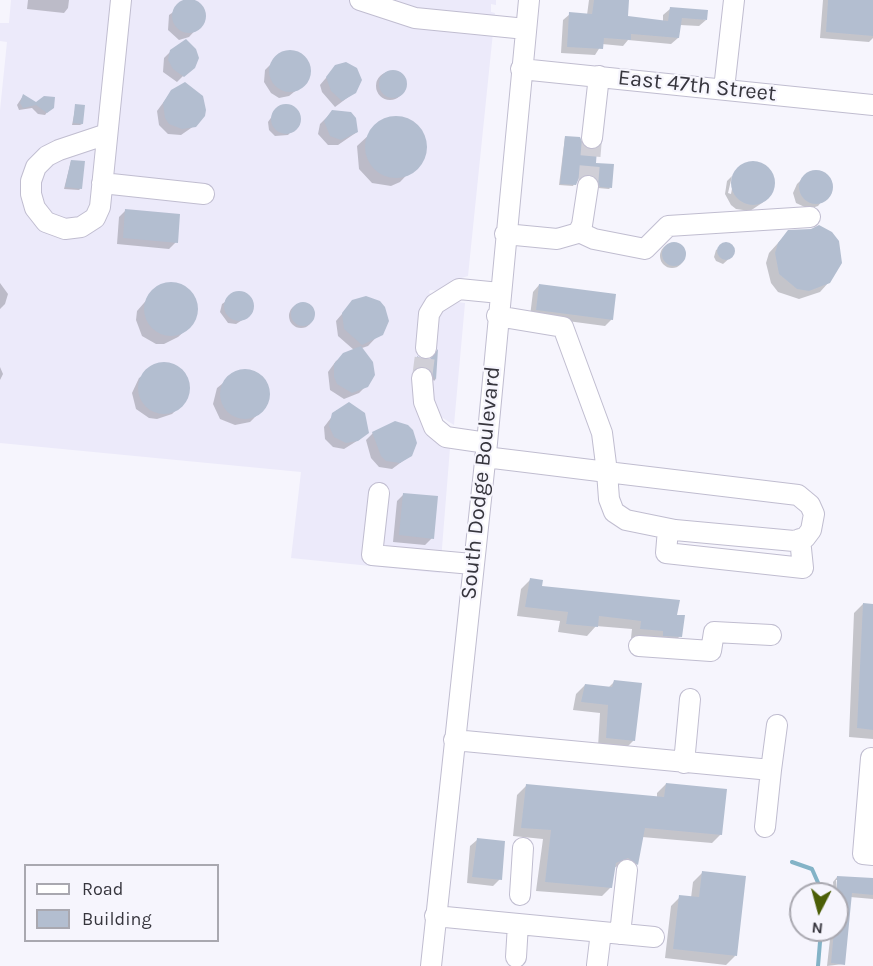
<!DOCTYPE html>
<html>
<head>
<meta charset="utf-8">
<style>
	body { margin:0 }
	#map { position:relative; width:873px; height:966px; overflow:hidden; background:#f6f5fd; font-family:Karla,sans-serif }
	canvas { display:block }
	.legend { position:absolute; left:24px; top:864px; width:195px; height:78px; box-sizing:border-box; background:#f6f5fd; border:2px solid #a9a8b0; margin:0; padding:8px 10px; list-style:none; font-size:18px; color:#36353d }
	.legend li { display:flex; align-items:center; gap:12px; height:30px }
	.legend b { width:30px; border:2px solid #a9a8b0 }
	.north { position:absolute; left:789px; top:882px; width:60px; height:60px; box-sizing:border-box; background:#f6f5fd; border:2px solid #a9a8b0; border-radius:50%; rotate:186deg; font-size:16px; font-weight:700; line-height:24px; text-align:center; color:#36353d }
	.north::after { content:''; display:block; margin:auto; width:21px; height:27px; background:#4c5f07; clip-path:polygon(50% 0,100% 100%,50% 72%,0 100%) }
</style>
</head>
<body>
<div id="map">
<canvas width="873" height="966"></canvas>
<ul class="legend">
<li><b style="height:8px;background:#fff"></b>Road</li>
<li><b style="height:16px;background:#b3bed0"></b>Building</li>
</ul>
<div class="north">N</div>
</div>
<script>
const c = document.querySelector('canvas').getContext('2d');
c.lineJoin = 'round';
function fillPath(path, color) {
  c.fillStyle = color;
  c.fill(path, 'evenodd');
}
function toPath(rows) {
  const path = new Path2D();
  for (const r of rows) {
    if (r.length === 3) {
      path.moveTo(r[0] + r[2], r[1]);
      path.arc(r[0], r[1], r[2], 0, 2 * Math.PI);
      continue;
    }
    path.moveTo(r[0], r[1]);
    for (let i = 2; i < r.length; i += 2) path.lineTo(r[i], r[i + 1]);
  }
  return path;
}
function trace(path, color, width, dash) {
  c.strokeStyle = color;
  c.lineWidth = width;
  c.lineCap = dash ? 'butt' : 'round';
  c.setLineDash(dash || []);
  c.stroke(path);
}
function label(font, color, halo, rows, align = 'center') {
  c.font = font + ' Karla,sans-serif';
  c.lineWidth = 4.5;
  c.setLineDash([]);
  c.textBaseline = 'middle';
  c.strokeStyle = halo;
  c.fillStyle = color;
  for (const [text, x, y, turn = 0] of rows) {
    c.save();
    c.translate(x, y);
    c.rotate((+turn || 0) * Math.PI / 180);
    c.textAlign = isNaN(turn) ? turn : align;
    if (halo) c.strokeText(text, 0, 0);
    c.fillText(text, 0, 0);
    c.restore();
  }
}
const built = toPath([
	[11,0,496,0,496,5,491,4,491,12,495,13,468,276,452,281,442,291,430,290,429,293,451,301,465,303,454,425,438,415,429,427,450,448,440,573,291,558,301,472,0,443,0,110,7,42,0,41,0,23,9,23]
]);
const shadow = toPath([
	[28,0,69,0,68,8,64,13,27,9],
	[589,0,628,0,626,17,663,22,663,15,670,9,706,20,699,26,680,25,678,38,671,44,628,40,623,46,602,44,595,55,561,53,563,20,570,14,587,15],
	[823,0,873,0,873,38,869,42,820,38],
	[189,1,198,4,204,12,203,22,189,37,179,40,168,30,169,15],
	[171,51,196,63,177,82,163,72,164,58],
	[294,52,305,58,310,73,299,88,289,96,279,98,271,93,264,82,265,70,282,53],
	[336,66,351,95,335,107,322,92,320,85],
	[390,86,14],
	[171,92,194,126,181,135,168,134,159,125,157,111],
	[23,96,48,111,45,115,38,114,32,108,19,110,17,105],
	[76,105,82,124,80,125,72,125],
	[286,105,297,112,298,124,288,135,275,136,269,130,268,122,277,109],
	[333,111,357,132,338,145,328,145,318,134,320,124],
	[404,119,413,123,424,139,423,158,400,182,391,186,372,183,359,169,357,146,385,120],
	[565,137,594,164,610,188,609,189,598,188,595,178,587,175,577,179,573,186,559,185],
	[71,161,81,188,79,190,64,189],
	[751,163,768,170,773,183,769,196,762,203,750,211,736,209,731,205,725,194,727,181,732,176,728,193,731,194,735,172],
	[818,171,827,176,831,190,818,206,809,209,796,203,793,193,797,184,804,177],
	[126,210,176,242,169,249,117,244,119,217],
	[788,232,829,282,820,292,799,299,778,292,771,283,766,263,769,253],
	[726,244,732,246,732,256,723,264,716,261,714,257,716,250],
	[672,256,12],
	[0,283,8,294,5,304,0,309],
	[174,284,189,291,196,306,196,314,188,328,178,337,164,344,156,344,142,336,136,320,137,311,157,288],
	[539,285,612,319,605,326,530,316,533,292],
	[238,293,246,294,252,306,244,319,236,324,228,323,220,312,222,304],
	[353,301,385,328,368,346,362,348,366,386,359,393,344,399,330,390,328,372,336,361,354,350,338,336,336,321],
	[301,316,12],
	[436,353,435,380,434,381,426,369,416,369,416,359,431,361],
	[160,363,176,367,187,379,189,386,188,394,179,407,172,414,157,419,149,418,136,409,132,393,139,378],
	[0,367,3,374,0,380],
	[246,370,260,375,265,381,269,396,263,410,255,417,250,422,235,425,220,419,213,404,217,388,238,371],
	[337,410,360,439,344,449,333,447,325,439,324,427],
	[373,433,411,455,392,469,379,467,371,458,366,440],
	[404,494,432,538,425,545,393,542,397,501],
	[530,580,541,587,675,616,680,636,671,645,655,640,631,638,632,629,596,626,587,636,558,632,560,621,517,616,521,589],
	[863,604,873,605,873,739,849,737,854,613],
	[614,682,634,740,625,749,598,747,600,713,573,710,576,694,585,685,608,688],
	[666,784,721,834,712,843,642,837,637,864,628,873,618,866,613,868,611,887,602,896,536,891,543,839,513,836,517,795,526,786,657,798,657,793],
	[477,840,500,879,493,886,467,883,470,846],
	[702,873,735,956,726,965,665,958,671,906,680,897,691,898,693,882],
	[837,877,873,880,873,899,850,897,843,964,827,966,831,930,837,930,837,894,834,894,833,882],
	[836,880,839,880,838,899]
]);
const stream = toPath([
	[792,862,812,869,823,894],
	[818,966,821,930]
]);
const building = toPath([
	[189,16,17],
	[594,0,629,0,628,16,668,21,670,7,708,10,707,20,682,18,679,38,631,34,631,40,604,38,603,49,567,47,569,12,592,14],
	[828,0,873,0,873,36,826,32],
	[186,39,196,49,199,58,195,68,184,77,173,69,168,60,170,50],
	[290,71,21],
	[346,62,357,68,362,80,356,93,342,101,331,91,326,77,335,65],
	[393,84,14],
	[185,82,203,96,206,110,205,116,196,127,182,129,169,124,165,118,163,103,171,90],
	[23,94,36,102,44,96,55,97,54,108,47,113,36,105,23,108,20,103],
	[75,104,85,105,83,124,73,123],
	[286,119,15],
	[332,110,351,112,356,118,358,132,341,140,330,136,324,121],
	[396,147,31],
	[565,136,580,137,585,148,597,149,596,163,614,164,612,188,600,187,596,177,589,174,579,178,576,185,560,184],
	[71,160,85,161,82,189,65,187],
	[753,183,22],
	[816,187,17],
	[125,209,180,214,178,243,123,238],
	[819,225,832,232,839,241,842,263,830,283,809,291,797,289,779,274,775,253,778,243,788,230,811,229],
	[726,251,9],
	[674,254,12],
	[171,309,27],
	[539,284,616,294,613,320,536,310],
	[239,306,15],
	[366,296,380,301,385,307,389,321,383,335,362,345,344,329,342,313,352,300],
	[303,314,12],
	[361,346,373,362,375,375,368,387,352,393,337,384,334,377,334,364,343,353],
	[438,349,436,380,428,367,417,368,417,356,424,360,430,359],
	[164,388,26],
	[245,394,25],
	[349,402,365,413,369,433,358,441,346,443,334,437,329,426,332,413],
	[395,421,408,425,413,430,417,443,412,456,400,463,386,461,381,456,372,432],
	[403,493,438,496,434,539,399,535],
	[530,578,543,580,542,586,680,600,677,615,685,615,682,637,663,636,663,631,640,629,641,621,599,616,598,627,566,624,568,612,525,607],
	[863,603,873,604,873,730,857,728],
	[614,680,642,683,635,741,606,738,608,705,581,702,585,684,612,687],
	[666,783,727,789,722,835,645,828,638,865,628,858,616,863,612,888,545,882,551,830,521,828,526,784,664,797],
	[477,838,505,841,502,880,472,877],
	[702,871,746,876,737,956,673,949,679,895,699,897],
	[837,876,873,878,873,895,852,893,845,965,831,963,834,930,837,930]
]);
const minorTunnel = toPath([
	[588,186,592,138],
	[422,378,426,348]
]);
const minor = toPath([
	[360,0,415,18,526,29],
	[521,69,873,105],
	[724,89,734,0],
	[107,134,59,150,47,156,36,167,31,181,31,194,35,208,46,222,65,229,81,227,95,218,100,207,121,0],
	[592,138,599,76],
	[102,183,204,194],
	[579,232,594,239,645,249,668,226,810,217],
	[505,234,557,239,578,233,582,225,588,186],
	[426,348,429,314,435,304,459,289,500,293],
	[422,378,424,402,434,427,446,437,487,443],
	[485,457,518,461,607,472,798,495,810,505,814,514,811,530,805,538,794,541,675,530,626,520,614,512,609,499,607,472,602,433,563,327,497,316],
	[379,493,372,555,472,564],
	[668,529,666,553,803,568,800,539],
	[639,646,711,651,714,632,771,635],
	[454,740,771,770,765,827],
	[871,758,863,854,873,855],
	[684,763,690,699],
	[771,770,777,725],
	[520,895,523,848],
	[435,916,654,937],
	[620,934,627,870],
	[516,957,518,924],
	[597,965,601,932],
	[431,966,487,443,529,0]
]);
const streetNames = [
	["East 47th Street",697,86,6],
	["South Dodge Boulevard",481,483,-84]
];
fillPath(built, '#eceafa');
fillPath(shadow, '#0003');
trace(stream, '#83b3c7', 4);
fillPath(building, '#b3bed0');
trace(minorTunnel, '#d0cfd7', 20, [20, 10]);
trace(minor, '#c0bdd0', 22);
trace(minor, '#fff', 20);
label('22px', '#36353d', '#f6f5fd', streetNames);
</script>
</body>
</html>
